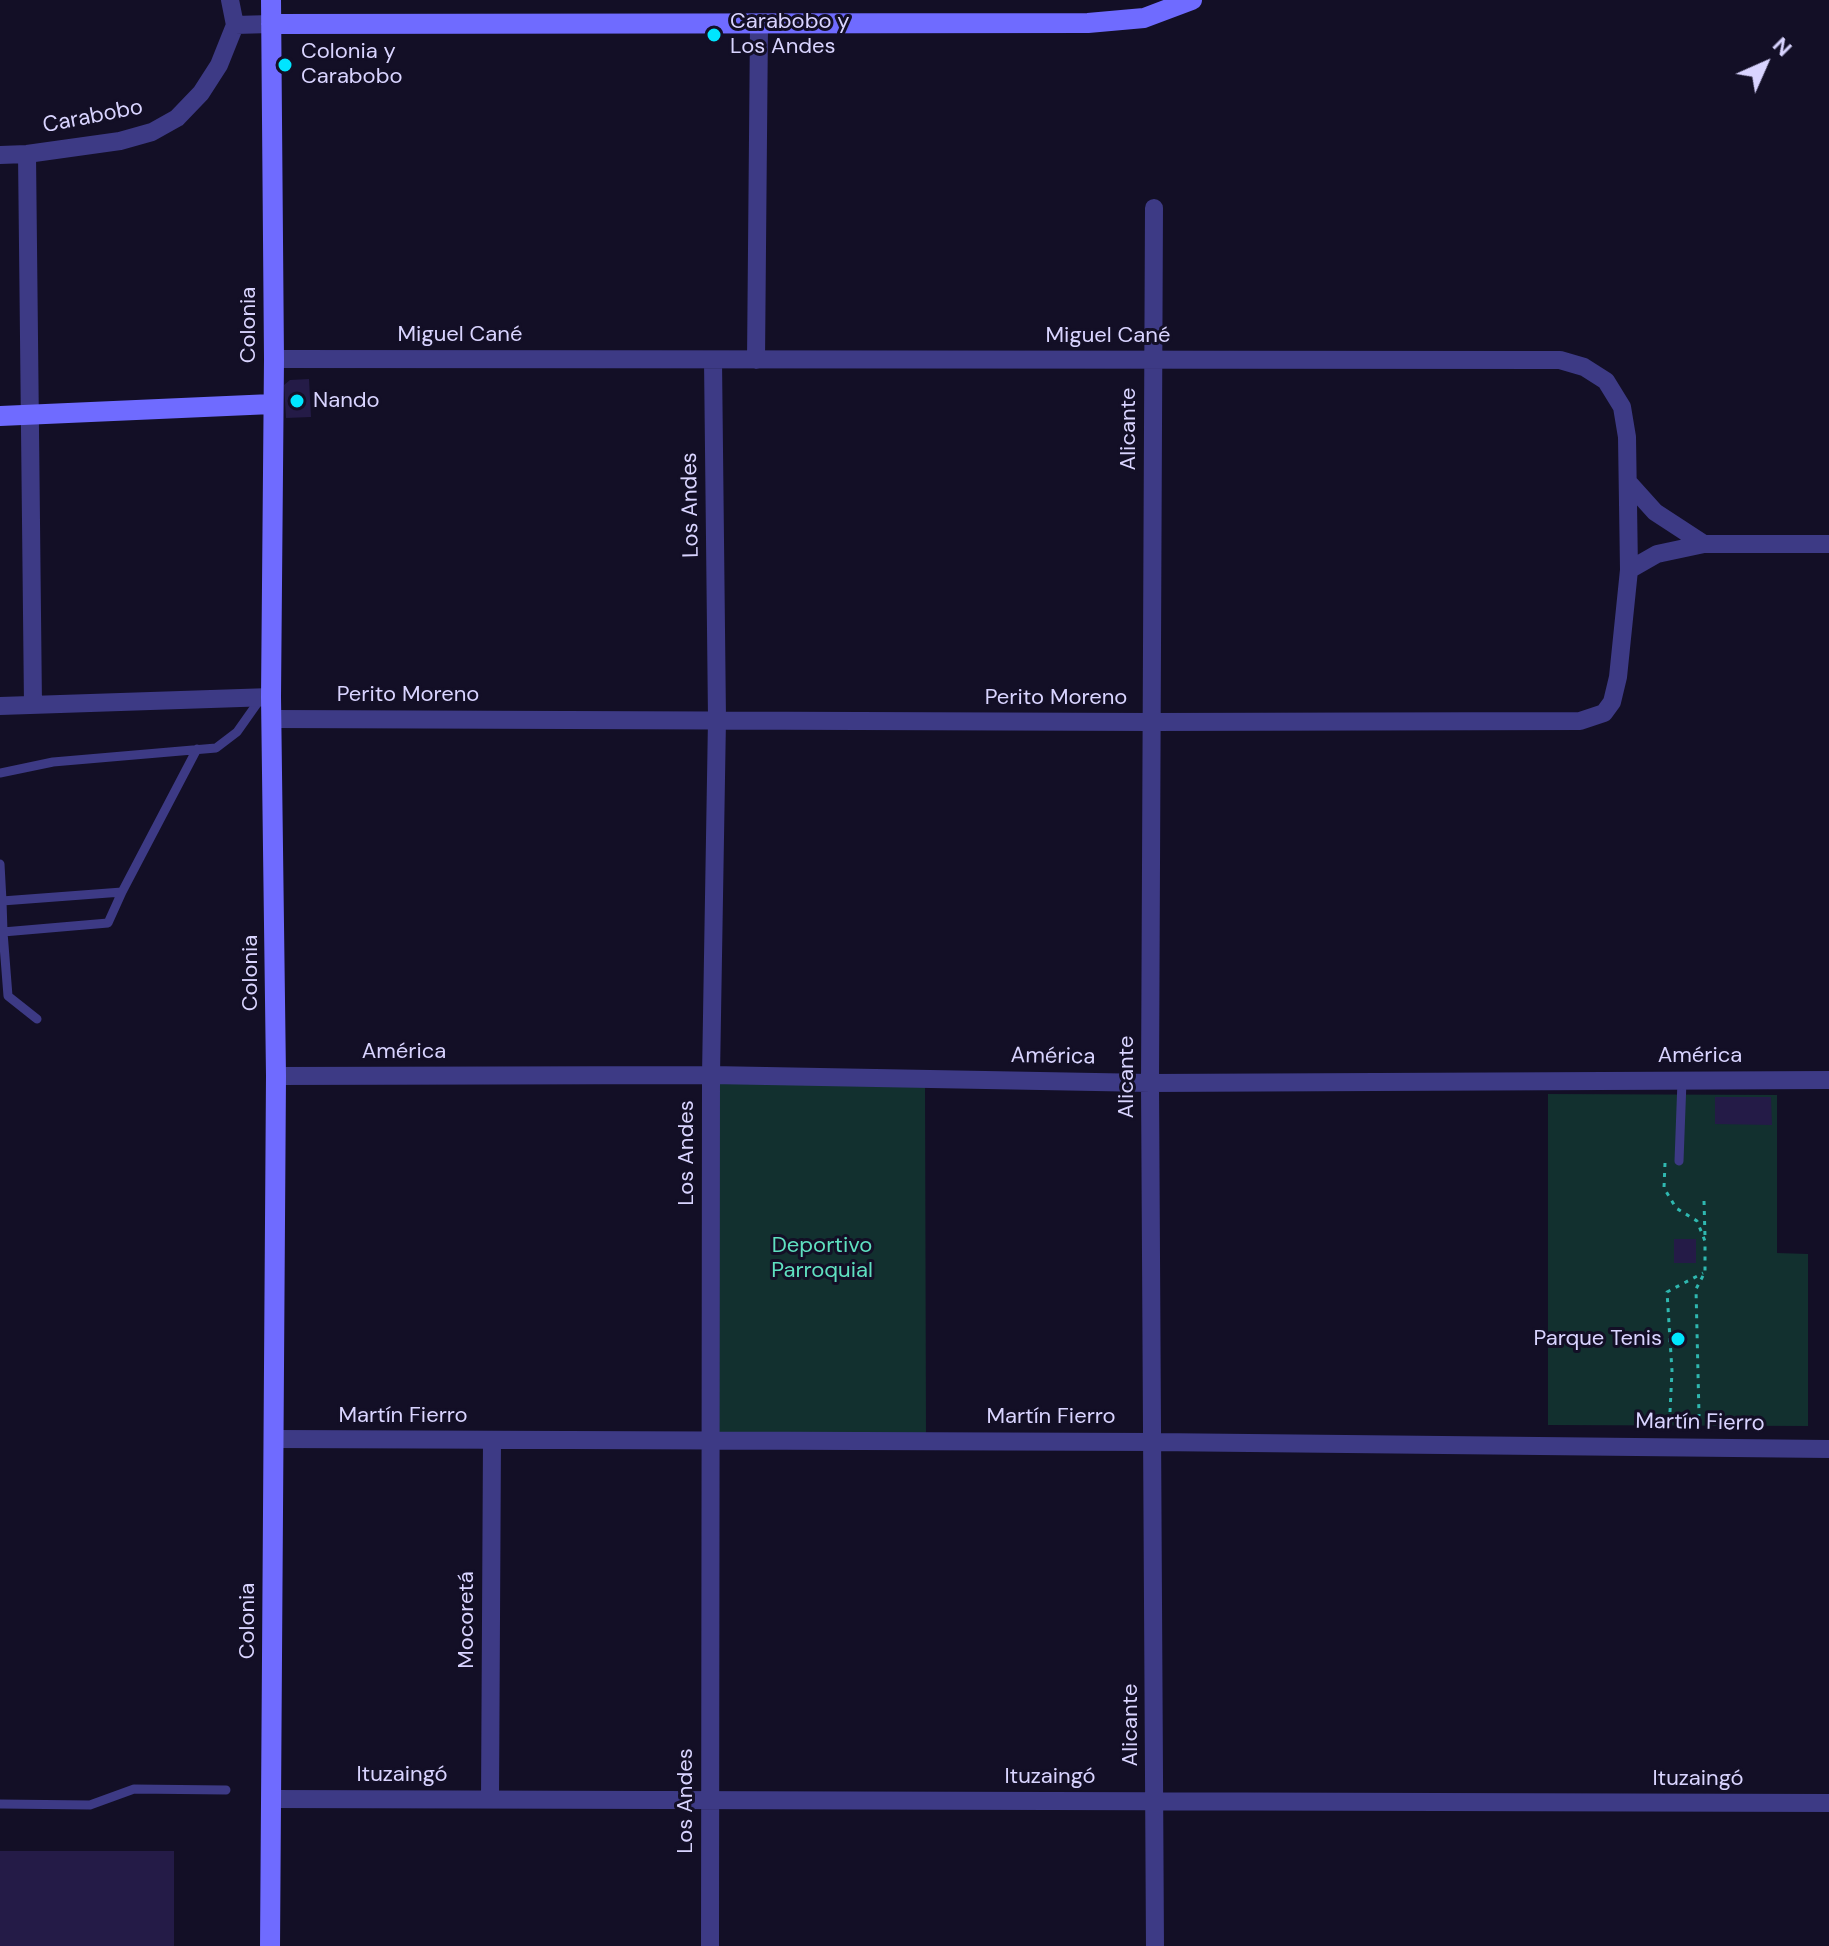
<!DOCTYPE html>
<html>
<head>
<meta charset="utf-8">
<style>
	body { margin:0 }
	#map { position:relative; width:1829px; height:1946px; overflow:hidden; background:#130f26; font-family:"DM Sans",sans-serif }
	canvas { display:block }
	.north { position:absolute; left:1725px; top:24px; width:80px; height:80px; -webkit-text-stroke:6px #130f26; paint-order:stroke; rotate:45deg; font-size:22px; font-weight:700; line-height:32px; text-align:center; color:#d9d4ff }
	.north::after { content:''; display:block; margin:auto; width:28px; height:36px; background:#d9d4ff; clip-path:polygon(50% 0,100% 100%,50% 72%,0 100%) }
</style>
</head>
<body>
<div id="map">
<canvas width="1829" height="1946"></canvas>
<div class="north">N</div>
</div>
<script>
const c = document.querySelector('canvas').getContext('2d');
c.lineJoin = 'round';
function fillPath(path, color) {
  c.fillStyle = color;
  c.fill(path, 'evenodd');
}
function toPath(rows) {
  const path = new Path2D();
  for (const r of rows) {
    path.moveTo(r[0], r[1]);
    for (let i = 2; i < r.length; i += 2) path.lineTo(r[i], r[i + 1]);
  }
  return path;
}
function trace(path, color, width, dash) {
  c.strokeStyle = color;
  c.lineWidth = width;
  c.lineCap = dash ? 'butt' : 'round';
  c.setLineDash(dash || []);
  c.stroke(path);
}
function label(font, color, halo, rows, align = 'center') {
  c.font = font + ' "DM Sans",sans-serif';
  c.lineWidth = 6;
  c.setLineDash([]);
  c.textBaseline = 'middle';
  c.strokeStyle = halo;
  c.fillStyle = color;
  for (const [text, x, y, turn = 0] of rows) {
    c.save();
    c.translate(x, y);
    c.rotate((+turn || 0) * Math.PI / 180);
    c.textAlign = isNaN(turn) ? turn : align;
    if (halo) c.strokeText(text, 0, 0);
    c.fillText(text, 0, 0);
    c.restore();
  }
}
const green = toPath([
	[718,1079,925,1081,926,1437,718,1436],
	[1548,1094,1777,1095,1777,1253,1808,1254,1808,1426,1548,1425]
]);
const building = toPath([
	[309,379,311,417,286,418,284,385,290,380],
	[1715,1097,1771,1097,1772,1125,1715,1124],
	[1674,1239,1696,1239,1696,1263,1674,1263],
	[0,1851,174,1851,174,1946,0,1946]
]);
const path = toPath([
	[1665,1163,1664,1188,1676,1208,1697,1221,1705,1241,1705,1272,1696,1289,1699,1416],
	[1704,1201,1705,1237],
	[1670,1412,1672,1371,1667,1292,1703,1273]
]);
const lane = toPath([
	[0,773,53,762,216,748,237,732,261,698],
	[0,864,2,901,122,892,197,749],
	[2,901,3,932,108,923,122,892],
	[3,932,8,996,37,1019],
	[1679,1161,1682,1081],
	[0,1804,90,1805,134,1789,226,1790]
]);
const street = toPath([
	[230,0,235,25],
	[235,25,271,24],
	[27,154,33,705],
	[0,155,27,154,120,141,152,132,177,118,201,93,219,65,235,25],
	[1154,208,1150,1083,1155,1946],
	[756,360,759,25],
	[1628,482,1655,512,1704,544,1829,544],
	[1629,570,1657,554,1704,544],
	[0,706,271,697],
	[273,719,1151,722,1580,721,1604,713,1612,702,1618,677,1629,570,1627,437,1622,407,1606,381,1584,367,1560,360,274,359],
	[276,1076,711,1075,1150,1083,1829,1080],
	[274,1439,1153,1442,1829,1449],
	[271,1799,1829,1803],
	[490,1799,492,1440],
	[710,1946,711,1075,717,719,713,360]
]);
const secondary = toPath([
	[271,24,1088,23,1144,18,1192,0],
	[0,416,272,404],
	[270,1946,276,1076,271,697,274,359,271,0]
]);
const markers = [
	[714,35,8,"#00e5ff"],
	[285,65,8,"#00e5ff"],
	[297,401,8,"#00e5ff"],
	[1678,1339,8,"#00e5ff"]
];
const poiNames = [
	["Carabobo y",730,22],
	["Los Andes",730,47],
	["Colonia y",301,52],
	["Carabobo",301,77],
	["Nando",313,401],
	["Parque Tenis",1662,1339,"right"]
];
const streetNames = [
	["Carabobo",93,117,-11],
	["Colonia",249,325,-90],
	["Miguel Cané",460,335],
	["Miguel Cané",1108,336],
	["Alicante",1129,429,-90],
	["Los Andes",691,505,-91],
	["Perito Moreno",408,695],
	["Perito Moreno",1056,698],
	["Colonia",251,973,-90],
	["América",404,1052],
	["América",1700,1056],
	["América",1053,1057,1],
	["Alicante",1127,1077,-90],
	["Los Andes",687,1153,-90],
	["Martín Fierro",403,1416],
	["Martín Fierro",1051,1417],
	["Martín Fierro",1700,1423,1],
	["Mocoretá",467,1620,-90],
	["Colonia",248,1621,-90],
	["Alicante",1131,1725,-90],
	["Ituzaingó",402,1775],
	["Ituzaingó",1050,1777],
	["Ituzaingó",1698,1779],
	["Los Andes",686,1801,-90]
];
const parkNames = [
	["Deportivo",822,1246],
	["Parroquial",822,1271]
];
fillPath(green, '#12302f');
fillPath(building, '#241b47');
trace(path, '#2fb8b0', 3, [4, 6]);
trace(lane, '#3d3a85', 9);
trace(street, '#3d3a85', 18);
trace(secondary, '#6f6bff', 20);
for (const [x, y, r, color] of markers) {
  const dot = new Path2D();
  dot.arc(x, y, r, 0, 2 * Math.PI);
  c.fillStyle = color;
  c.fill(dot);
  trace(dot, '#130f26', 3);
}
label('22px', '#d9d4ff', '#130f26', poiNames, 'left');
label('22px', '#d9d4ff', '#130f26', streetNames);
label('22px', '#5fe0c0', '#130f26', parkNames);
</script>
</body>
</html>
